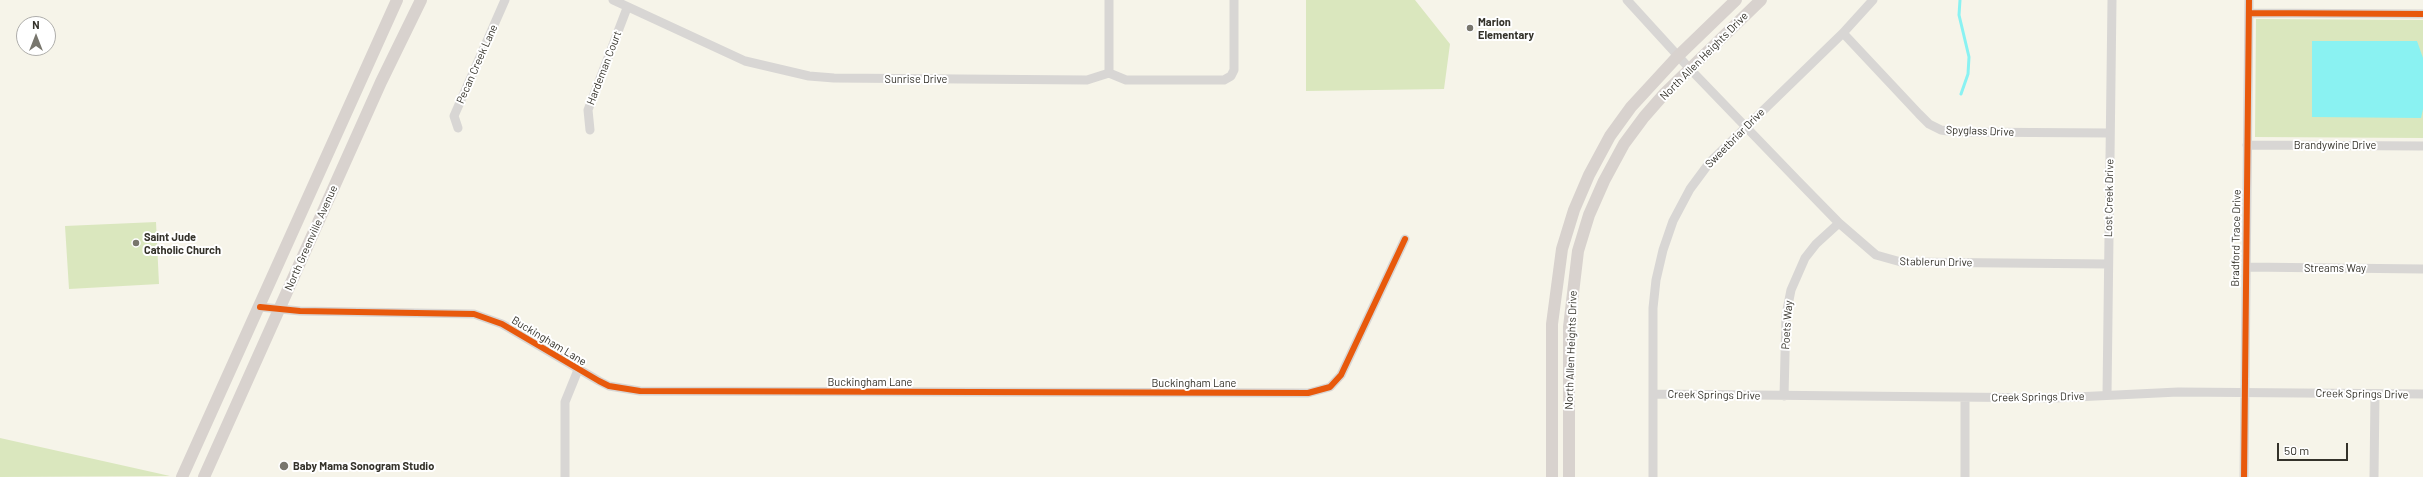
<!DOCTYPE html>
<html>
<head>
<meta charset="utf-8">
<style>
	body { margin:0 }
	#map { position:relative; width:2423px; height:477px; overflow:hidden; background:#f6f4e9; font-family:Barlow,sans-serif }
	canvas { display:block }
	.north { position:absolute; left:16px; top:16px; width:40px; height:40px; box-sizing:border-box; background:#fff; border:1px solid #aeadaa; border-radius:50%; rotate:0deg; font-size:11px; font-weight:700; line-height:16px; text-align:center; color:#34322a }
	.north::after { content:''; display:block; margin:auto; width:14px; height:18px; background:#78766d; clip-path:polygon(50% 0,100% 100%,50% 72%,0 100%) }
	.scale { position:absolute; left:2277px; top:443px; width:71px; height:18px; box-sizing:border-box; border:2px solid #34322a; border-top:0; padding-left:5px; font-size:12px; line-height:14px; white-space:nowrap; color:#34322a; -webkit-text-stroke:3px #fff; paint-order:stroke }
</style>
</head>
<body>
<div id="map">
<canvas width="2423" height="477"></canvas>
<div class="north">N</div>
<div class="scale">50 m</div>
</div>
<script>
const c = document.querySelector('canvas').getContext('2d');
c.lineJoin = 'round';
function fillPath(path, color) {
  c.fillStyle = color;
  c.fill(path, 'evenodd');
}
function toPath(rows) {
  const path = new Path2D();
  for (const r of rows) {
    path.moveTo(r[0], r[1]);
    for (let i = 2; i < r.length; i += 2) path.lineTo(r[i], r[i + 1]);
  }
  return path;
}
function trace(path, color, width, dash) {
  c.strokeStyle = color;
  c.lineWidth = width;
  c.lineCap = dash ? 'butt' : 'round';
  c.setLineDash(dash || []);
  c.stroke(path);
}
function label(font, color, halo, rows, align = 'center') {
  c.font = font + ' Barlow,sans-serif';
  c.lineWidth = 4;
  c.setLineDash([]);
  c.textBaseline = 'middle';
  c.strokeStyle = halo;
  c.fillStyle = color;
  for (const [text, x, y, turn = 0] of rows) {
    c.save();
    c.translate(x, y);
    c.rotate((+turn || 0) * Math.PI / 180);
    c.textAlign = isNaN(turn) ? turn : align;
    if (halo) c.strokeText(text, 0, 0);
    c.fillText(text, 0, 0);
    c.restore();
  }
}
const green = toPath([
	[1306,0,1415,0,1450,44,1444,89,1306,91],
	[2256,19,2423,20,2423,138,2255,137],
	[156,222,159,284,69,289,65,226],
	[0,438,170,476,0,477]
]);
const water = toPath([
	[2312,41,2417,41,2423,58,2423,109,2421,118,2312,117]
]);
const stream = toPath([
	[1960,0,1959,15,1969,57,1968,74,1961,94]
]);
const minor = toPath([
	[613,0,745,61,809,76,834,78,1087,80,1109,73,1126,80,1224,80,1231,76,1234,70,1234,0],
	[1627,0,1690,69,1798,181,1839,223,1876,255,1901,262,2108,264],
	[2249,13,2423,14],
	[1843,33,1919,114,1929,124,1941,130,1955,132,2110,133],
	[1109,73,1109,0],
	[458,128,454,116,505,0],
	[590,130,588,110,627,8],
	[2247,145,2423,146],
	[2246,267,2423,269],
	[260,307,300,311,474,314,502,324,599,381,609,386,640,391,1308,393,1330,387,1341,375,1405,239],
	[1653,394,2055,398,2178,392,2423,394],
	[2107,395,2112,0],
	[1784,396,1786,315,1791,290,1805,258,1816,244,1839,223],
	[565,477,565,402,578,370],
	[1653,477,1653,308,1656,280,1663,250,1673,221,1690,189,1710,162,1843,33,1873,0],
	[1965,477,1965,398],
	[2244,477,2249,0],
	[2374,477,2375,394]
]);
const major = toPath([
	[182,477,397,0],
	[204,477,381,82,421,0],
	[1552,477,1552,324,1562,249,1574,210,1589,175,1610,136,1631,107,1678,56,1736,0],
	[1569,477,1569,327,1578,251,1589,215,1604,181,1624,144,1644,117,1665,93,1761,0]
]);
const cycleway = toPath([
	[2249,13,2423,14],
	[260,307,300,311,474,314,502,324,599,381,609,386,640,391,1308,393,1330,387,1341,375,1405,239],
	[2244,477,2249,0]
]);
const markers = [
	[1470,28,4,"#78766d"],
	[136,243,4,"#78766d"],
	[284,466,5,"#78766d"]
];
const poiNames = [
	["Marion",1478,22],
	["Elementary",1478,35],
	["Saint Jude",144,237],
	["Catholic Church",144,250],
	["Baby Mama Sonogram Studio",293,466]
];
const streetNames = [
	["North Allen Heights Drive",1704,56,-45],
	["Pecan Creek Lane",477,64,-66],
	["Hardeman Court",604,68,-69],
	["Sunrise Drive",916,79],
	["Spyglass Drive",1980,131,2],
	["Sweetbriar Drive",1735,138,-45],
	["Brandywine Drive",2335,145],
	["Lost Creek Drive",2109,198,-89],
	["North Greenville Avenue",311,238,-66],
	["Bradford Trace Drive",2236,238,-89],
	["Stablerun Drive",1936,262,1],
	["Streams Way",2335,268],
	["Poets Way",1787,325,-86],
	["Buckingham Lane",549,341,31],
	["North Allen Heights Drive",1571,350,-88],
	["Buckingham Lane",870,382],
	["Buckingham Lane",1194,383],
	["Creek Springs Drive",2362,394,1],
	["Creek Springs Drive",1714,395,1],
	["Creek Springs Drive",2038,397,-1]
];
fillPath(green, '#dae7be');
fillPath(water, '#8af2f2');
trace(stream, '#8af2f2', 3);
trace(minor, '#d8d6d4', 9);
trace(major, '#d8d2ce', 12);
trace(cycleway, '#e8590c', 6);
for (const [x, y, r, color] of markers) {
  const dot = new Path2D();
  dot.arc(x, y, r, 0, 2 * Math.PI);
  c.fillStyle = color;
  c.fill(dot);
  trace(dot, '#fff', 1.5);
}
label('bold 11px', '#34322a', '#fff', poiNames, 'left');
label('11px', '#34322a', '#fff', streetNames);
</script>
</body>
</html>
